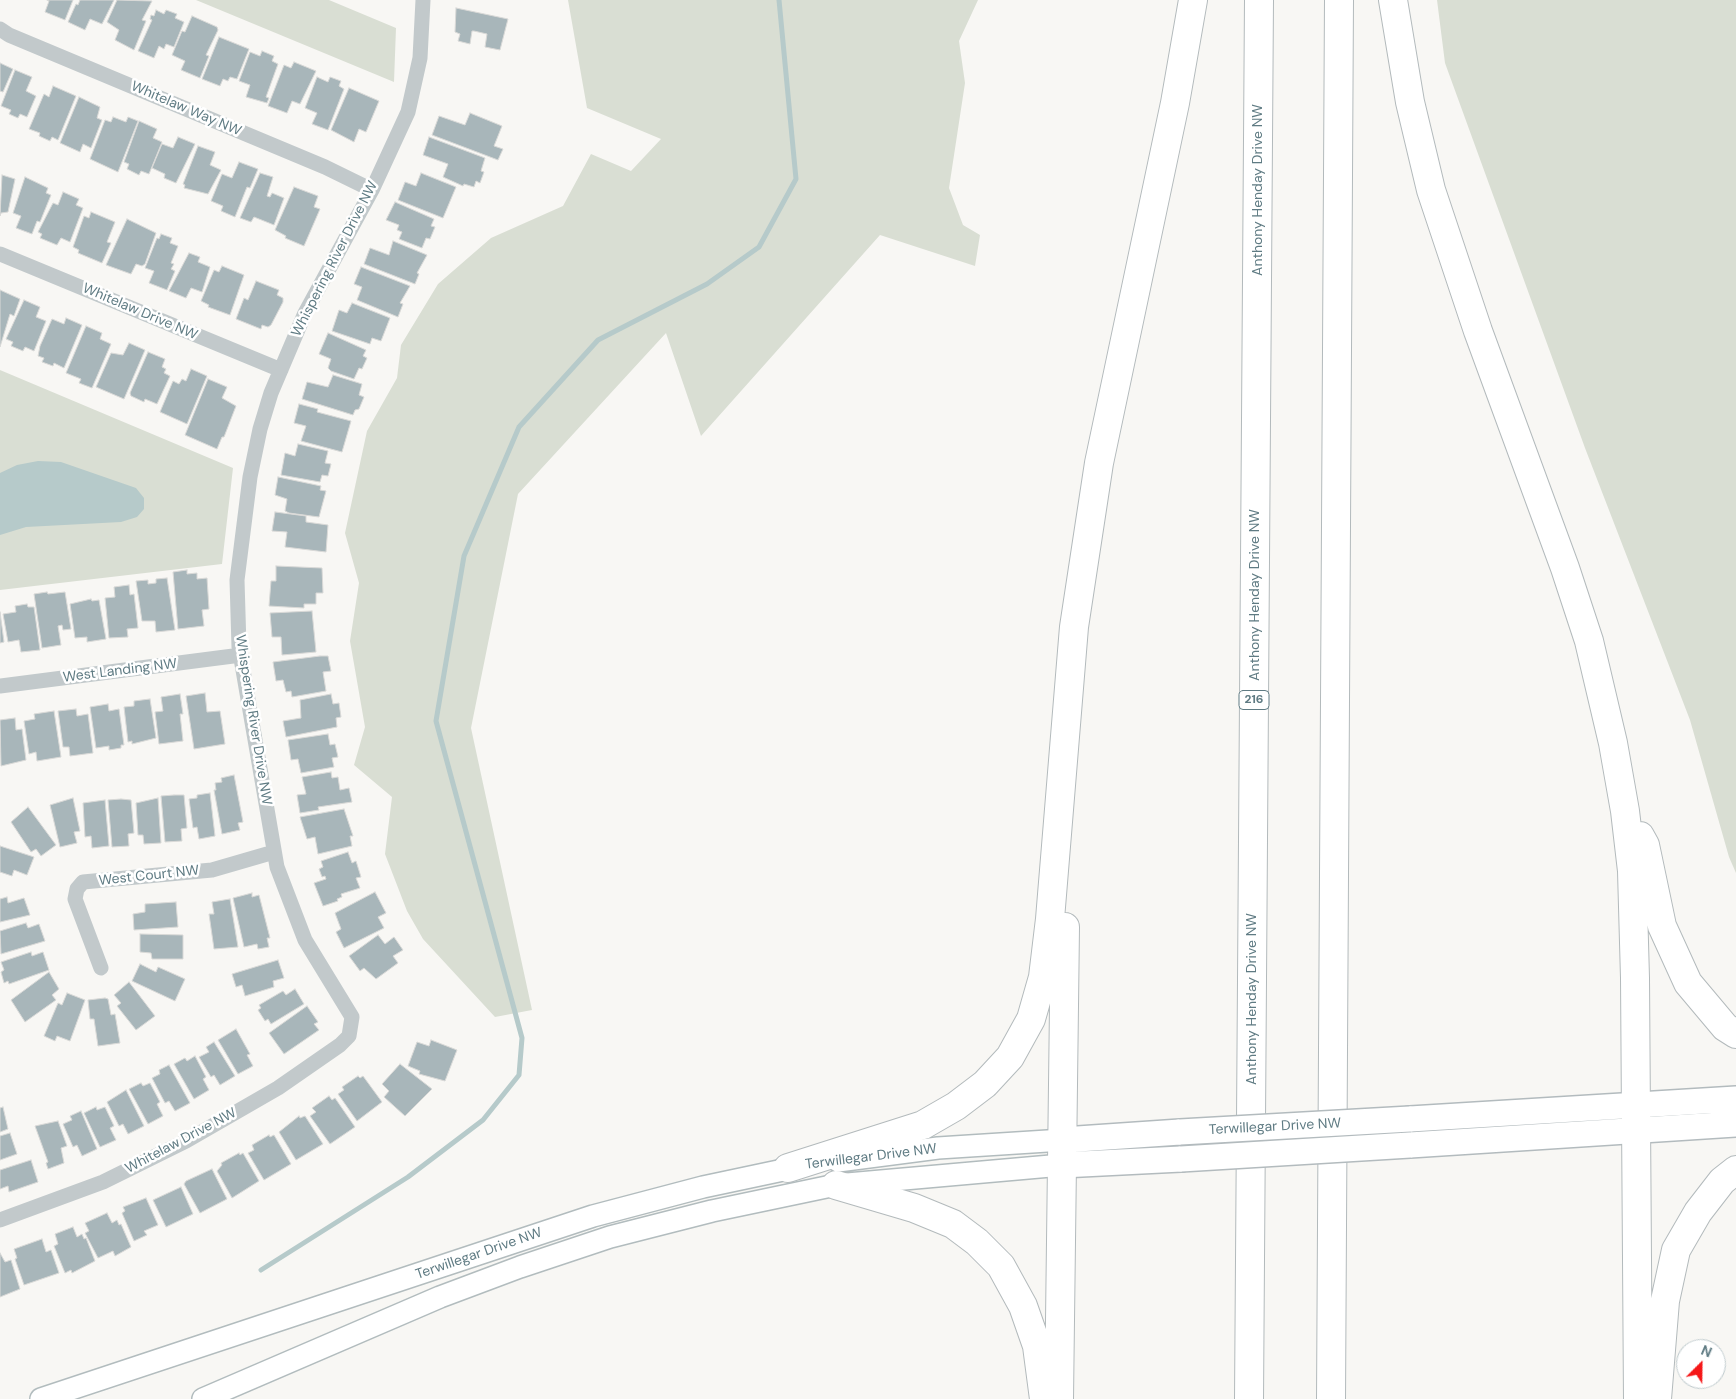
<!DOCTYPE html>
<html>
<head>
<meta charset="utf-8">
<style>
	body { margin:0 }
	#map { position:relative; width:1736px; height:1399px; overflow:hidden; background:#f8f7f4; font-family:"DM Sans",sans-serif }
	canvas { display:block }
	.north { position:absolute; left:1676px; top:1339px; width:50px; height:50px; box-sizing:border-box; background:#fff; border:1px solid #bfcacd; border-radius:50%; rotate:23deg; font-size:14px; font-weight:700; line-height:20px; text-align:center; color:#5f7b83 }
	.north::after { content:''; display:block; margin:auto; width:18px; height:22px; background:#f51718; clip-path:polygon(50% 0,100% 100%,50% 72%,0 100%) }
</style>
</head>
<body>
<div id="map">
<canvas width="1736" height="1399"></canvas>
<div class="north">N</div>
</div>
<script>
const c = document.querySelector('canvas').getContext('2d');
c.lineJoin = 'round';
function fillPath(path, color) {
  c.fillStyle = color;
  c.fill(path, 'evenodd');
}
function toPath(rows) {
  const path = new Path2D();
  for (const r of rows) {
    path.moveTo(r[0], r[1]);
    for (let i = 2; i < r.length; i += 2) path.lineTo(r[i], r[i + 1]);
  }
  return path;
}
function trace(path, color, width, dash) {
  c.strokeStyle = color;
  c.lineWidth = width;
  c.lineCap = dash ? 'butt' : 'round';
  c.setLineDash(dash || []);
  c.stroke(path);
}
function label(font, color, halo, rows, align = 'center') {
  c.font = font + ' "DM Sans",sans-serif';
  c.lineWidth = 5;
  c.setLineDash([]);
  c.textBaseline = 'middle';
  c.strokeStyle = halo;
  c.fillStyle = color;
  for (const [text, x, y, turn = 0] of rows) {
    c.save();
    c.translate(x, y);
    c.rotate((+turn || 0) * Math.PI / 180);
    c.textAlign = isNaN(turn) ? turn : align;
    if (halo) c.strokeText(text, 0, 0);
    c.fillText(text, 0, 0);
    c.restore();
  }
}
const green = toPath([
	[196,0,329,0,396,28,394,82],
	[568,0,978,0,959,41,965,83,949,188,963,225,980,235,975,266,880,235,701,436,666,333,518,494,471,728,532,1010,495,1017,423,939,407,911,385,854,392,797,354,765,365,727,350,641,359,583,345,533,367,431,397,378,401,345,438,284,491,238,563,206,591,154,631,171,661,139,587,108],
	[1437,0,1736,0,1736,873,1729,857,1690,720,1585,448,1445,63],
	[0,370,233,468,222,564,0,590]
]);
const water = toPath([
	[38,461,61,462,136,488,144,498,144,509,137,517,121,522,26,527,0,535,0,473,17,465]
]);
const stream = toPath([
	[261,1270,408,1177,483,1120,519,1075,522,1038,436,721,464,556,519,427,598,340,707,284,759,247,796,179,779,0]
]);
const building = toPath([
	[47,0,73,0,65,20,45,12,49,1,47,0],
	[80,0,114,0,102,24,90,19,85,30,68,22,76,4,78,5,80,0],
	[117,0,152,1,142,20,146,21,134,50,115,40,119,30,107,22,117,0],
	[456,8,508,19,500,50,485,47,487,34,474,31,472,31,470,44,458,41,460,34,455,32,456,8],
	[156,10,164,14,166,10,177,14,175,18,184,22,174,47,166,44,164,49,159,46,154,58,138,51,152,20,150,19,151,15,154,16,156,10],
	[192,16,217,27,218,30,206,55,209,56,200,78,181,70,185,61,172,55,182,31,185,32,192,16],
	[219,37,249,49,237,79,230,77,228,81,223,79,220,86,202,79,219,37],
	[262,51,274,56,272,61,278,64,266,97,269,98,267,103,246,97,250,85,239,81,250,52,260,56,262,51],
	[294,62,316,71,300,104,292,101,287,113,268,106,284,65,291,68,294,62],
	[0,63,13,69,3,92,0,91,0,63],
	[15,70,32,77,26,91,36,96,27,117,20,114,18,118,9,114,11,110,1,106,15,70],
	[317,77,328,82,330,77,341,81,339,86,344,89,328,130,312,124,317,113,305,108,317,77],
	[53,86,76,96,58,140,52,137,50,141,39,136,40,133,29,129,44,94,49,97,53,86],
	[349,88,379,101,366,132,359,129,354,142,331,130,349,88],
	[79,97,100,107,97,118,102,120,91,148,83,144,80,152,60,143,79,97],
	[470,113,502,126,494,146,503,149,498,160,432,135,439,116,465,125,470,113],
	[113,117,126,122,128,117,138,121,118,172,90,159,105,120,111,122,113,117],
	[139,121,157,129,153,138,162,142,149,174,141,171,139,175,127,169,129,164,124,162,139,121],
	[178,137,195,144,176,183,164,178,165,174,152,168,162,144,173,148,178,137],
	[429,137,485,158,481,171,484,172,480,183,476,181,474,187,464,184,463,186,443,177,448,164,423,155,429,137],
	[198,146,215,152,210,165,221,170,208,194,184,188,185,185,183,184,198,146],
	[239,162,258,169,250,188,247,187,235,217,221,211,223,206,211,201,222,174,232,178,239,162],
	[260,173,273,177,267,196,270,197,272,193,284,198,274,225,254,217,251,222,240,218,260,173],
	[421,173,456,187,443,218,398,200,405,182,416,186,421,173],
	[2,175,15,179,8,212,1,213,0,216,2,175],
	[25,177,48,188,46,193,51,195,40,222,37,221,32,234,16,228,21,216,13,213,25,177],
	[294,187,318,196,314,207,320,209,304,246,285,238,286,236,275,230,294,187],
	[63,192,79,199,76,205,83,208,70,242,61,238,57,245,40,238,42,234,38,232,53,203,58,205,63,192],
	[395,202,434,219,431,226,435,227,430,239,426,238,422,248,399,239,402,232,397,230,399,225,386,220,395,202],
	[91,212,115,222,107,242,111,243,102,263,78,253,79,250,73,247,84,216,89,218,91,212],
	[127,219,156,233,145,264,142,266,136,264,131,274,106,265,127,219],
	[161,234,172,238,170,243,178,246,171,263,174,264,171,269,175,271,167,290,149,283,154,271,145,268,157,238,159,239,161,234],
	[393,241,427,255,417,273,419,274,415,284,364,264,370,248,389,255,393,241],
	[189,253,200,257,198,262,210,267,202,292,191,288,186,298,169,291,189,253],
	[222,266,244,275,230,315,208,307,209,305,201,301,214,270,219,272,222,266],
	[361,267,410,286,400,303,403,304,398,317,357,300,362,287,354,284,361,267],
	[256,281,279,290,277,295,283,298,283,302,271,325,268,327,262,325,261,329,236,319,244,298,248,300,256,281],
	[0,290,20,299,14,316,10,314,0,347,0,290],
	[24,300,40,307,36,317,46,321,34,351,25,347,23,351,11,346,13,342,6,339,24,300],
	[352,303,390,318,381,341,372,338,370,344,332,331,339,310,347,313,352,303],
	[66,318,82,325,64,368,54,363,53,366,42,362,44,358,38,356,40,346,52,319,64,324,66,318],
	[86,326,102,333,100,339,111,344,92,388,79,383,81,379,66,373,86,326],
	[328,333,366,350,363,356,367,358,362,369,359,368,354,379,331,371,328,368,331,359,319,354,328,333],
	[129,343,145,350,124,399,96,387,111,353,123,355,129,343],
	[148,352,165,359,162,367,166,369,164,373,170,376,157,404,145,399,144,402,131,396,130,393,148,352],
	[191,369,207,376,187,424,160,412,173,381,179,384,182,379,186,381,191,369],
	[333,375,362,384,359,395,364,397,359,409,355,410,353,415,302,399,307,382,328,387,333,375],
	[208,379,227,387,222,398,236,406,224,437,222,437,217,449,185,435,208,379],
	[299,404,318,409,317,412,351,421,342,452,301,441,306,426,294,423,299,404],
	[298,444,328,451,325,463,331,464,328,476,322,475,320,482,281,475,285,453,295,456,298,444],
	[278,477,321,486,320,490,326,491,319,517,289,513,285,511,287,499,275,495,278,477],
	[275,512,306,516,306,522,328,525,326,552,285,547,287,532,272,531,275,512],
	[276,566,322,568,323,593,316,593,316,604,304,604,304,608,269,606,271,581,276,581,276,566],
	[187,570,187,574,197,573,197,579,207,578,209,609,202,610,204,626,178,629,173,572,187,570],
	[167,578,175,630,156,632,155,621,142,621,136,581,148,580,148,584,156,583,156,579,167,578],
	[129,585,130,595,134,594,138,628,127,629,128,637,109,638,105,598,115,597,114,587,129,585],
	[47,592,48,594,65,592,71,629,63,630,62,625,58,626,61,645,42,648,34,594,47,592],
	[91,599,92,601,99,600,106,639,87,642,87,637,75,638,70,604,91,599],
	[27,604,28,607,34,607,40,650,21,652,19,640,8,642,3,614,16,612,15,606,27,604],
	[312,611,316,652,282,655,281,637,272,637,270,613,312,611],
	[0,612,4,642,0,643,0,612],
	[320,656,328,656,331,671,323,672,326,691,292,697,291,691,286,692,283,680,276,681,273,662,320,656],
	[205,693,207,712,220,711,225,744,194,749,186,696,205,693],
	[180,694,183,714,180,714,183,741,159,744,155,712,163,711,161,697,180,694],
	[331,694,333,704,339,703,341,717,336,718,337,727,286,737,283,721,301,718,300,700,331,694],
	[150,699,156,738,132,744,132,741,128,742,124,707,134,706,134,701,150,699],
	[108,704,109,711,119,709,124,745,121,745,121,748,109,750,109,746,96,748,90,707,108,704],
	[76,709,77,716,88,714,93,753,70,756,69,747,63,747,58,711,76,709],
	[54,711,61,757,37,761,36,752,29,754,24,721,35,719,34,714,54,711],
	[15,718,16,730,22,729,26,760,1,766,0,720,15,718],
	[328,734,330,745,335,744,338,757,332,758,334,767,301,773,298,759,291,760,288,740,328,734],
	[331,772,332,778,338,777,340,790,349,788,352,802,318,807,319,810,300,813,297,795,306,794,302,777,331,772],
	[234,775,243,822,238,823,240,830,222,834,214,790,216,790,215,783,222,782,221,778,234,775],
	[210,793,215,836,199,839,197,827,193,828,189,799,197,798,197,795,210,793],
	[174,795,184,795,187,828,181,829,182,841,165,842,161,796,174,795],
	[73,798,80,831,74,832,77,843,60,847,50,805,73,798],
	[158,798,161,843,144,844,143,835,138,835,136,803,158,798],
	[121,799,131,800,134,833,128,834,129,846,112,847,108,800,121,799],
	[105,800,109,846,92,848,91,836,85,837,83,803,105,800],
	[28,807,56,845,41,856,36,849,31,852,11,822,28,807],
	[344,809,353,836,350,836,352,846,318,854,315,837,307,839,300,817,344,809],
	[0,846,34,857,27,875,14,870,12,876,0,872,0,846],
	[348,852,352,863,356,861,361,877,356,878,360,888,341,894,342,897,337,899,338,901,323,906,314,883,326,879,325,876,322,877,319,869,323,867,321,861,348,852],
	[375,892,386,913,378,917,384,928,344,948,336,932,341,929,335,913,375,892],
	[252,893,252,897,259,895,270,938,267,938,269,947,258,949,257,944,244,947,233,898,252,893],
	[7,897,8,903,24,898,30,915,0,922,0,899,7,897],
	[230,899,238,947,214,949,209,914,214,914,212,902,230,899],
	[176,902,178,927,134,930,133,914,145,912,145,904,176,902],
	[26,923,28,928,39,924,45,941,1,954,0,931,26,923],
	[140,934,183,935,183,959,152,959,151,953,140,952,140,934],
	[378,935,385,944,394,937,403,950,393,956,398,963,376,979,364,968,360,971,349,956,378,935],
	[31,952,32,956,43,952,49,970,9,984,8,981,4,983,1,972,4,970,1,962,31,952],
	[278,960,284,978,273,981,274,987,245,996,242,985,236,987,232,974,278,960],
	[140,964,156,972,158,967,185,979,175,1001,132,981,140,964],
	[49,972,59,989,52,995,56,1000,25,1022,11,1000,49,972],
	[129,982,155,1016,136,1030,117,1006,121,1003,114,995,129,982],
	[295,989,304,1004,271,1024,268,1019,265,1021,258,1010,261,1008,259,1005,283,991,286,995,295,989],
	[67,993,85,1000,70,1041,57,1036,55,1041,44,1036,58,1003,62,1005,67,993],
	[105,998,108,999,111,1015,115,1014,120,1043,98,1046,94,1019,90,1019,88,1000,105,998],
	[307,1006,318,1022,314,1024,319,1030,284,1054,269,1033,307,1006],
	[236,1029,250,1054,247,1055,253,1066,238,1074,218,1040,236,1029],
	[431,1040,457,1050,445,1081,419,1074,420,1071,408,1066,417,1042,429,1046,431,1040],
	[214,1042,235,1076,220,1085,214,1075,211,1077,199,1057,209,1052,206,1047,214,1042],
	[195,1056,206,1077,203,1079,209,1090,194,1099,174,1064,185,1058,187,1061,195,1056],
	[400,1064,432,1089,405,1116,384,1097,389,1091,382,1084,400,1064],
	[169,1065,190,1103,175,1111,169,1101,165,1103,152,1078,160,1074,159,1070,169,1065],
	[358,1076,360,1078,363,1076,382,1102,357,1121,338,1094,344,1090,342,1087,358,1076],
	[141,1083,143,1086,150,1083,160,1102,157,1104,163,1116,148,1124,129,1089,141,1083],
	[126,1090,144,1126,128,1134,123,1124,119,1126,107,1102,126,1090],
	[329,1096,332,1100,335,1098,355,1127,330,1144,310,1116,316,1112,312,1108,329,1096],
	[3,1107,8,1129,0,1132,0,1108,3,1107],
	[96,1107,97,1110,105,1107,114,1126,110,1128,116,1140,100,1147,84,1113,96,1107],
	[81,1111,97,1149,82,1156,77,1145,73,1147,63,1124,72,1120,70,1116,81,1111],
	[299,1116,300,1118,305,1116,323,1144,296,1160,279,1132,299,1116],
	[58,1121,67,1146,61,1148,64,1163,48,1169,46,1163,48,1162,35,1126,58,1121],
	[10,1133,17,1154,0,1160,0,1136,10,1133],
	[269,1135,270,1137,274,1135,291,1164,264,1180,248,1153,254,1150,252,1145,269,1135],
	[239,1153,240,1155,243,1153,259,1181,232,1198,217,1171,222,1165,221,1163,239,1153],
	[31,1160,38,1182,9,1192,8,1186,0,1189,0,1170,31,1160],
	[212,1169,227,1199,200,1213,184,1184,186,1181,212,1169],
	[181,1187,193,1214,166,1227,153,1200,181,1187],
	[146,1198,158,1225,144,1231,147,1235,134,1241,122,1213,125,1211,123,1207,146,1198],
	[107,1213,112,1223,117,1220,119,1225,121,1224,131,1247,115,1256,113,1251,98,1258,85,1233,89,1231,85,1223,107,1213],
	[73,1227,77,1237,82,1234,84,1239,86,1238,95,1261,72,1273,71,1270,65,1273,54,1246,58,1244,55,1234,73,1227],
	[42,1239,46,1252,51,1250,59,1273,24,1285,15,1259,17,1258,14,1249,42,1239],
	[0,1253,5,1262,11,1260,20,1289,0,1297,0,1253]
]);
const street = toPath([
	[0,29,9,35,325,167,372,190],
	[0,254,281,370],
	[0,686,241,655],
	[101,968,75,899,77,889,83,882,212,870,274,852],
	[0,1220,103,1182,186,1141,278,1088,340,1045,349,1036,352,1017,305,940,277,867,239,647,237,580,250,477,260,429,271,393,305,313,372,190,408,112,420,58,423,0]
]);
const secondary = toPath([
	[838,1161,938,1148,1063,1140],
	[41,1399,593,1216,703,1187,802,1166],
	[203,1399,440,1297,520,1267,610,1237,712,1211,836,1185,1062,1165]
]);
const primary = toPath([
	[1410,1119,1736,1099],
	[1063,1140,1180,1132],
	[1410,1145,1736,1124],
	[1062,1165,1181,1159]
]);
const highway = toPath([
	[1393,0,1410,102,1431,190,1478,331,1565,568,1589,641,1613,743,1625,811,1632,871,1635,978,1638,1399],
	[1640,836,1645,845,1662,926,1688,983,1725,1027,1736,1034],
	[788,1168,923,1125,956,1106,985,1084,1010,1057,1031,1019,1043,977,1050,919,1074,627,1099,463,1175,103,1193,0],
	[836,1185,914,1208,953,1224,977,1242,1001,1266,1023,1306,1037,1346,1044,1399],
	[1059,1399,1065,927],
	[1249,1399,1259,0],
	[1331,1399,1339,0],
	[1657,1399,1665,1301,1676,1250,1698,1212,1722,1181,1736,1170]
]);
const primaryBridge = toPath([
	[1180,1132,1410,1119],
	[1181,1159,1410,1145]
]);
const shields = [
	[1254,700,30]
];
const shieldNames = [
	["216",1254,700]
];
const streetNames = [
	["Whitelaw Way NW",186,109,23],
	["Anthony Henday Drive NW",1258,190,-90],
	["Whispering River Drive NW",335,259,-63],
	["Whitelaw Drive NW",140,312,23],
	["Anthony Henday Drive NW",1255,595,-90],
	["West Landing NW",120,671,-7],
	["Whispering River Drive NW",253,720,81],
	["West Court NW",149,876,-6],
	["Anthony Henday Drive NW",1252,999,-90],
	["Terwillegar Drive NW",1275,1127,-3],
	["Whitelaw Drive NW",181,1141,-28],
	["Terwillegar Drive NW",871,1157,-7],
	["Terwillegar Drive NW",479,1254,-19]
];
fillPath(green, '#d9ded3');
fillPath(water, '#b6caca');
trace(stream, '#b6caca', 5);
fillPath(building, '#a8b6ba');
trace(building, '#d9d9d7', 1);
trace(secondary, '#b2bcbe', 24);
trace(primary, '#b3bbbe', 28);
trace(highway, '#b3babc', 30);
trace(street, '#c2c9cb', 15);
trace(secondary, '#fff', 21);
trace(primary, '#fff', 25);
trace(highway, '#fff', 28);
trace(primaryBridge, '#b3bbbe', 28, []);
trace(primaryBridge, '#fff', 25);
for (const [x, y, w] of shields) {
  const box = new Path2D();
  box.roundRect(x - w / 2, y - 9.5, w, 19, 4);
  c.fillStyle = '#fff';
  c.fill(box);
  trace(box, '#5f7b83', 1);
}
label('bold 12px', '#5f7b83', null, shieldNames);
label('14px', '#5f7b83', '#fff', streetNames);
</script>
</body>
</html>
